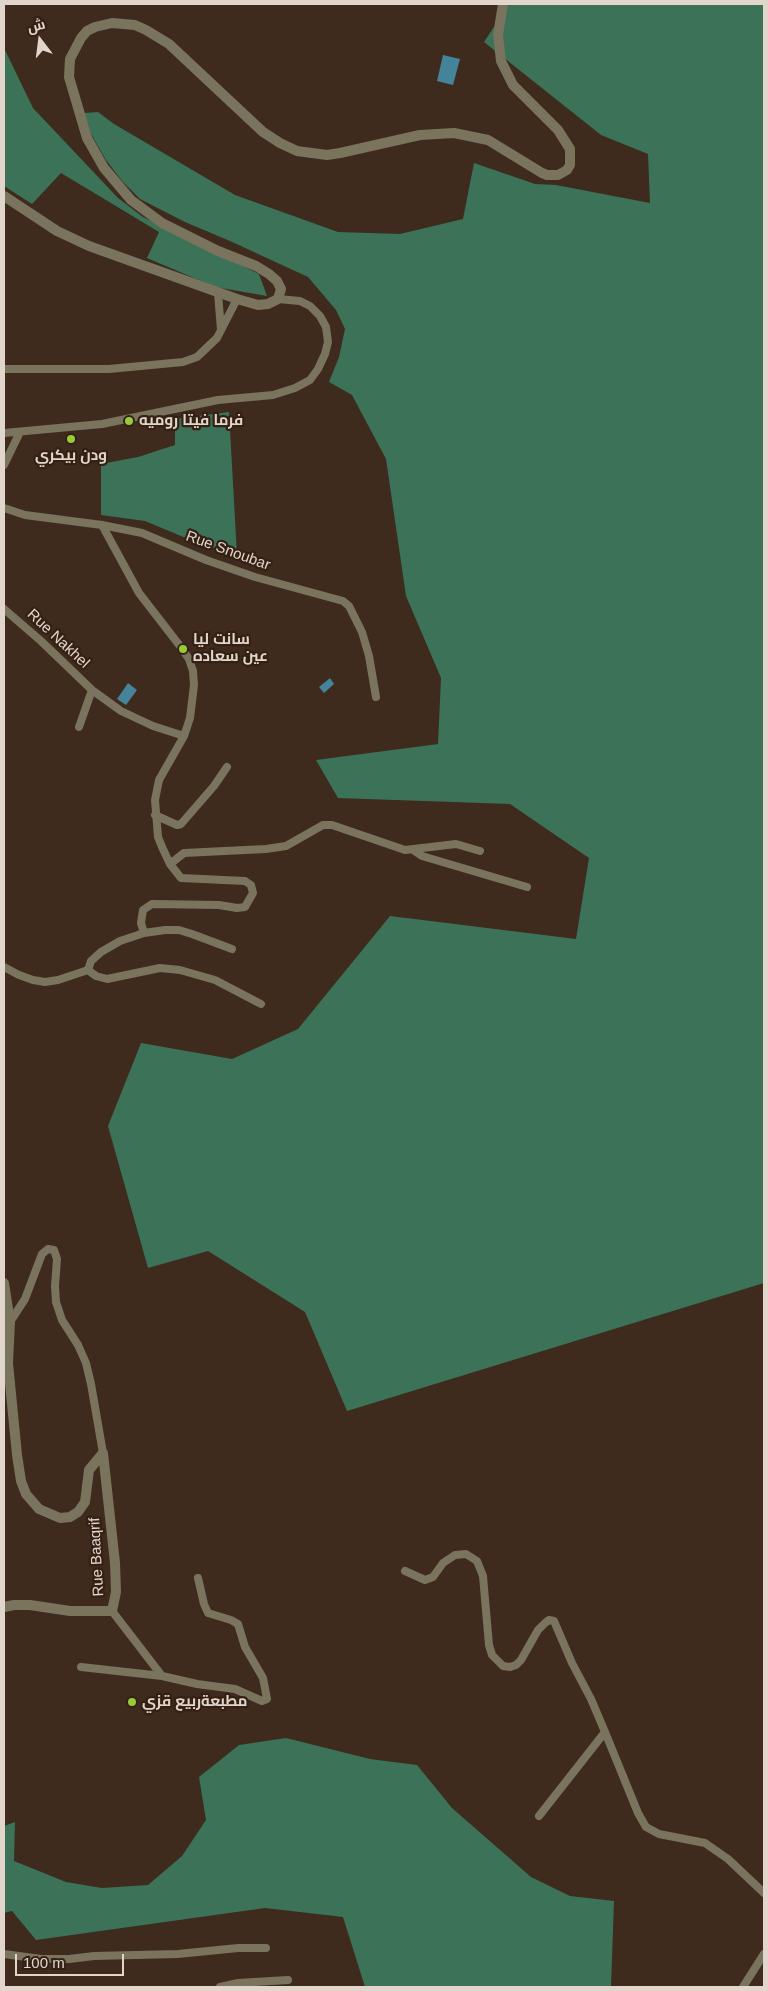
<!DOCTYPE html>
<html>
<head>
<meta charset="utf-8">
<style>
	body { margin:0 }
	#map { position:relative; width:768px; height:1991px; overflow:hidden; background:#3e2b1d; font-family:Helvetica,Cairo,sans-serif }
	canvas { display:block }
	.frame { position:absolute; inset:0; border:5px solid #e2d5cc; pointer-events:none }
	.north { position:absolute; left:15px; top:15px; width:50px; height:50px; -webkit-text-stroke:4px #342114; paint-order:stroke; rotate:345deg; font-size:14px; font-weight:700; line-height:20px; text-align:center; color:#e2d5cc }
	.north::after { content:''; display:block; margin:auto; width:18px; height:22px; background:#e2d5cc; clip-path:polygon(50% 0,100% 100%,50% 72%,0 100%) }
	.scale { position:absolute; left:15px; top:1954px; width:109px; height:22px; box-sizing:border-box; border:2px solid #e2d5cc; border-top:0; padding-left:6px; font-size:15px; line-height:18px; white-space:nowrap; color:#e2d5cc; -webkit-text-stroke:4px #342114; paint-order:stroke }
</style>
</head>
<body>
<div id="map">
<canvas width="768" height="1991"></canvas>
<div class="frame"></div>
<div class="north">ش</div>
<div class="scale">100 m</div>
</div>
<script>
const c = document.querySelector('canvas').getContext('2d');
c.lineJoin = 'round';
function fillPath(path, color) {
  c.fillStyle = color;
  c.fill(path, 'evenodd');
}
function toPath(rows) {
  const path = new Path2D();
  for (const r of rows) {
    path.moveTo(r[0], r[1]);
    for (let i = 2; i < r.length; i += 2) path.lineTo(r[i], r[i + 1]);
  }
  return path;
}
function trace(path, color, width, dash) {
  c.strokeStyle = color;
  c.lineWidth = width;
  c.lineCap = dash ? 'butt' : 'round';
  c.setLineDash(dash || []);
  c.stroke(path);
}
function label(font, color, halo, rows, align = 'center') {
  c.font = font + ' Helvetica,Cairo,sans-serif';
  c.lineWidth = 4.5;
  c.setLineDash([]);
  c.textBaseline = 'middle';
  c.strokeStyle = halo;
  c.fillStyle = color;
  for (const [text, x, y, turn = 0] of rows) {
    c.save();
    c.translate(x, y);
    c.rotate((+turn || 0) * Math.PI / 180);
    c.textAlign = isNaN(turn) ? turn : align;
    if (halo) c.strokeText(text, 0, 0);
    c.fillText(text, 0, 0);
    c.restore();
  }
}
const forest = toPath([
	[509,4,764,4,764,1283,347,1411,305,1312,208,1251,148,1268,108,1126,141,1043,232,1059,298,1029,390,916,576,939,589,858,510,804,338,798,316,760,438,744,441,678,406,596,386,459,352,395,329,382,339,357,345,329,336,310,308,277,230,241,185,222,140,199,122,181,106,160,91,134,84,113,98,112,114,124,235,195,338,232,400,234,463,219,474,163,535,184,556,185,650,203,648,154,601,135,484,42],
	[4,48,33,108,118,198,143,217,259,274,267,296,215,287,147,258,159,232,61,173,32,204,4,186],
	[229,412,237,555,193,541,145,521,101,515,101,464,138,457,175,445,175,419],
	[286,1738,370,1759,417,1765,452,1808,531,1877,570,1896,614,1901,611,1987,365,1987,343,1917,265,1908,36,1940,12,1911,4,1913,4,1826,15,1822,14,1861,66,1882,102,1888,148,1885,182,1856,206,1820,199,1777,239,1745]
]);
const water = toPath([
	[443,55,460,59,453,85,437,81],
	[330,678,334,684,324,693,319,687],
	[128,683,137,690,126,705,117,699]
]);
const minor = toPath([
	[218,293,221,330],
	[4,369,109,369,183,362,197,357,217,338,237,299],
	[4,433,102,424,218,400,273,395,295,388,310,380,318,369,325,354,328,342,326,327,320,316,310,306,300,301,278,299],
	[4,465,20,432],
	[4,508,25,515,102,525,142,533,206,560,255,577,343,601,349,606,362,632,369,656,376,697],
	[102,525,139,593,180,646,189,659,193,671,194,685,190,718,184,736,159,780,155,800,158,837,162,847,170,864,181,878,245,881,251,885,253,893,245,907,237,908,219,905,152,904,143,910,141,923,144,933],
	[4,609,41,641,92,690,121,711,153,726,184,736],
	[79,727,92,690],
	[155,815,177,825,181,824,214,786,227,767],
	[413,850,422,856,527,887],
	[170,864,184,853,266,849,286,846,323,825,332,825,405,850,456,844,480,851],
	[4,967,19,975,33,980,45,982,58,980,88,970,91,961,101,952,120,941,144,933,165,930,179,930,192,934,232,949],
	[88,970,96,976,107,979,160,968,180,970,215,980,261,1004],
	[10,1322,25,1299,42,1254,48,1249,54,1250,57,1259,55,1286,56,1302,62,1320,78,1345,86,1363,91,1384,103,1453],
	[405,1571,425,1580,433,1577,443,1563,455,1555,466,1554,477,1561,483,1576,489,1645,492,1655,503,1666,510,1667,516,1665,521,1660,538,1630,545,1623,549,1620,554,1621,572,1663,591,1699,605,1732],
	[81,1667,162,1676,112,1611],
	[162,1676,197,1684,235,1689,262,1701,267,1699,263,1678,245,1647,238,1624,231,1620,208,1613,204,1604,198,1578],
	[539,1816,605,1732,638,1813,646,1827,659,1834,705,1843,728,1859,764,1893],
	[4,1954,41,1959,69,1959,94,1956,178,1954,238,1948,266,1948],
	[220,1987,238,1983,288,1980],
	[743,1987,764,1954]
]);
const tertiary = toPath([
	[4,196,57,231,89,246,237,299,258,305,268,304,278,299,281,289,277,281,269,274,256,266,218,251,162,223,131,200,104,168,87,138,69,77,70,59,81,38,87,31,95,27,112,23,135,25,146,30,169,44,263,132,280,143,297,151,327,155,340,153,420,135,454,133,488,140,542,173,547,175,558,175,567,170,570,165,570,149,558,130,513,85,501,61,498,35,503,4],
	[4,1283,10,1322,8,1363,17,1455,21,1481,26,1494,39,1509,60,1518,70,1517,78,1512,85,1502,89,1470,103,1453],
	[4,1607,14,1605,30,1605,70,1611,112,1611,116,1592,115,1563,103,1453]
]);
const markers = [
	[129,421,5,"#98cb37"],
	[71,439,5,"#98cb37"],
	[183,649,5,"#98cb37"],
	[132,1702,5,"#98cb37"]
];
const poiNames = [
	["فرما فيتا روميه",139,421],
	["ودن بيكري",71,456,"center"],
	["سانت ليا",193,640],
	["عين سعاده",193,657],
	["مطبعةربيع قزي",142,1702]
];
const streetNames = [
	["Rue Snoubar",228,551,20],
	["Rue Nakhel",58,639,43],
	["Rue Baaqrif",97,1557,-93]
];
fillPath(forest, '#3b7258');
fillPath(water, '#45839b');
trace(minor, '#7a735d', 8);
trace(tertiary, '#7a735d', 10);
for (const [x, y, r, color] of markers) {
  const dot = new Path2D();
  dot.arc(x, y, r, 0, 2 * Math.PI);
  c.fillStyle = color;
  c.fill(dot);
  trace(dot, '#342114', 2);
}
label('bold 15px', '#e2d5cc', '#342114', poiNames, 'left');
label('15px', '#e2d5cc', '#342114', streetNames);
</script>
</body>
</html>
